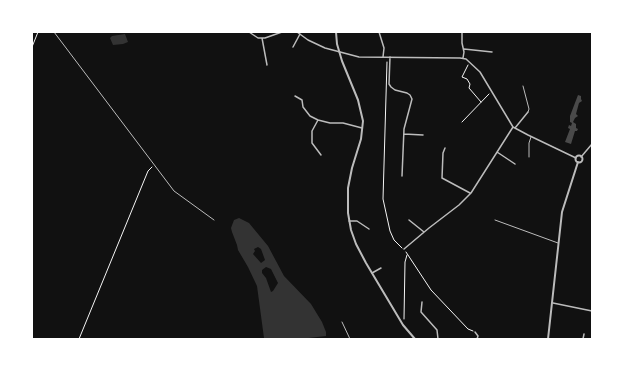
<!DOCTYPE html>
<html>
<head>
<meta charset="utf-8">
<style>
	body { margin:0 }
	#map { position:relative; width:624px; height:371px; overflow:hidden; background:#111; font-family:Manrope,sans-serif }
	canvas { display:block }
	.frame { position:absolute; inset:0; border:33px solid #fff; pointer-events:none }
</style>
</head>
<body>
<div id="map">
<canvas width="624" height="371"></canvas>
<div class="frame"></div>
</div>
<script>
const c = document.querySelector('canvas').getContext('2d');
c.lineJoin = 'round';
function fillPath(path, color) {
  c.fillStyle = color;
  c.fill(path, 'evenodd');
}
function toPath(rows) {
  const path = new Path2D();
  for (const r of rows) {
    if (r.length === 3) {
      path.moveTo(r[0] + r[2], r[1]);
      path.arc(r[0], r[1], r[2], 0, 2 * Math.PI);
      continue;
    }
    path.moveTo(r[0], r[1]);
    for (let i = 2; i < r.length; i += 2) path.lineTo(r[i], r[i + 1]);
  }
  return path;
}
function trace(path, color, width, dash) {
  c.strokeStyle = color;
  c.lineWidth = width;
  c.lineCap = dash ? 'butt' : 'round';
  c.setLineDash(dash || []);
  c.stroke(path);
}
const water = toPath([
	[125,34,128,42,123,44,113,45,110,38,112,36],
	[239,218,249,223,268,246,284,276,311,304,322,322,326,332,326,336,300,339,265,339,264,338,257,286,248,267,238,250,237,245,232,232,231,228,234,220],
	[258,247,261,249,265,260,261,263,253,254,255,251,254,249],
	[266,267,271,269,278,283,273,291,271,292,266,278,262,273,262,270]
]);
const building = toPath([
	[578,95,581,96,581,99,582,101,579,103,576,114,578,116,575,118,573,122,576,124,576,128,578,129,577,131,575,131,571,144,565,142,570,129,568,128,569,125,571,126,572,123,570,122,570,116]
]);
const path = toPath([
	[32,47,38,32],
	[387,62,383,199,390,231,394,240,402,248],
	[468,65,462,77,467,79,470,84,469,88,481,102],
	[462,122,489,94],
	[406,252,431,290,468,329,473,331],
	[404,319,405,262,407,255],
	[79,339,148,171,152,167]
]);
const service = toPath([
	[54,32,174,191,214,220],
	[523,86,529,109,528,112],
	[529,157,529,143,531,137],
	[495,220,558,243],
	[342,322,350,339]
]);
const minor = toPath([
	[249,32,258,38,265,38,282,32],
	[297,32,308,40,325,48,359,57,460,58,466,59,480,72,513,127,528,135,576,158],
	[379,32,384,48,383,57],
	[462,32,462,43,464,52,463,58],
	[262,38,267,65],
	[293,47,300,34],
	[464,49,492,52],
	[390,57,389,84,391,87,395,90,407,93,410,95,412,99,404,129,402,176],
	[295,96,302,100,303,107,310,116,318,120,330,123,343,123,362,128],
	[318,120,312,131,312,143,321,155],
	[515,128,528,112],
	[404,134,423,135],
	[445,148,443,153,442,178,470,193],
	[497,152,515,164],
	[581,157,592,144],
	[409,220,424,232],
	[349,221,357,221,369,229],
	[404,249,429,228,459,205,471,193,513,127],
	[372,273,381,268],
	[422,302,421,312,437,330,438,339],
	[553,303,592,311],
	[475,332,478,336,477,339],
	[583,339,584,334]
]);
const tertiary = toPath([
	[336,32,337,44,342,61,358,100,363,121,361,139,352,168,348,188,348,213,351,230,356,244,366,263,403,325,415,339],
	[579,159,3.5],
	[548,339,562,212,578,162]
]);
fillPath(water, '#333');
fillPath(building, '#4a4a4a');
trace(path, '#f5f5f5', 1);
trace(service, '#bcbcbc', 1);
trace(minor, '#bcbcbc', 1.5);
trace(tertiary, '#bcbcbc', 2);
</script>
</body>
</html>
